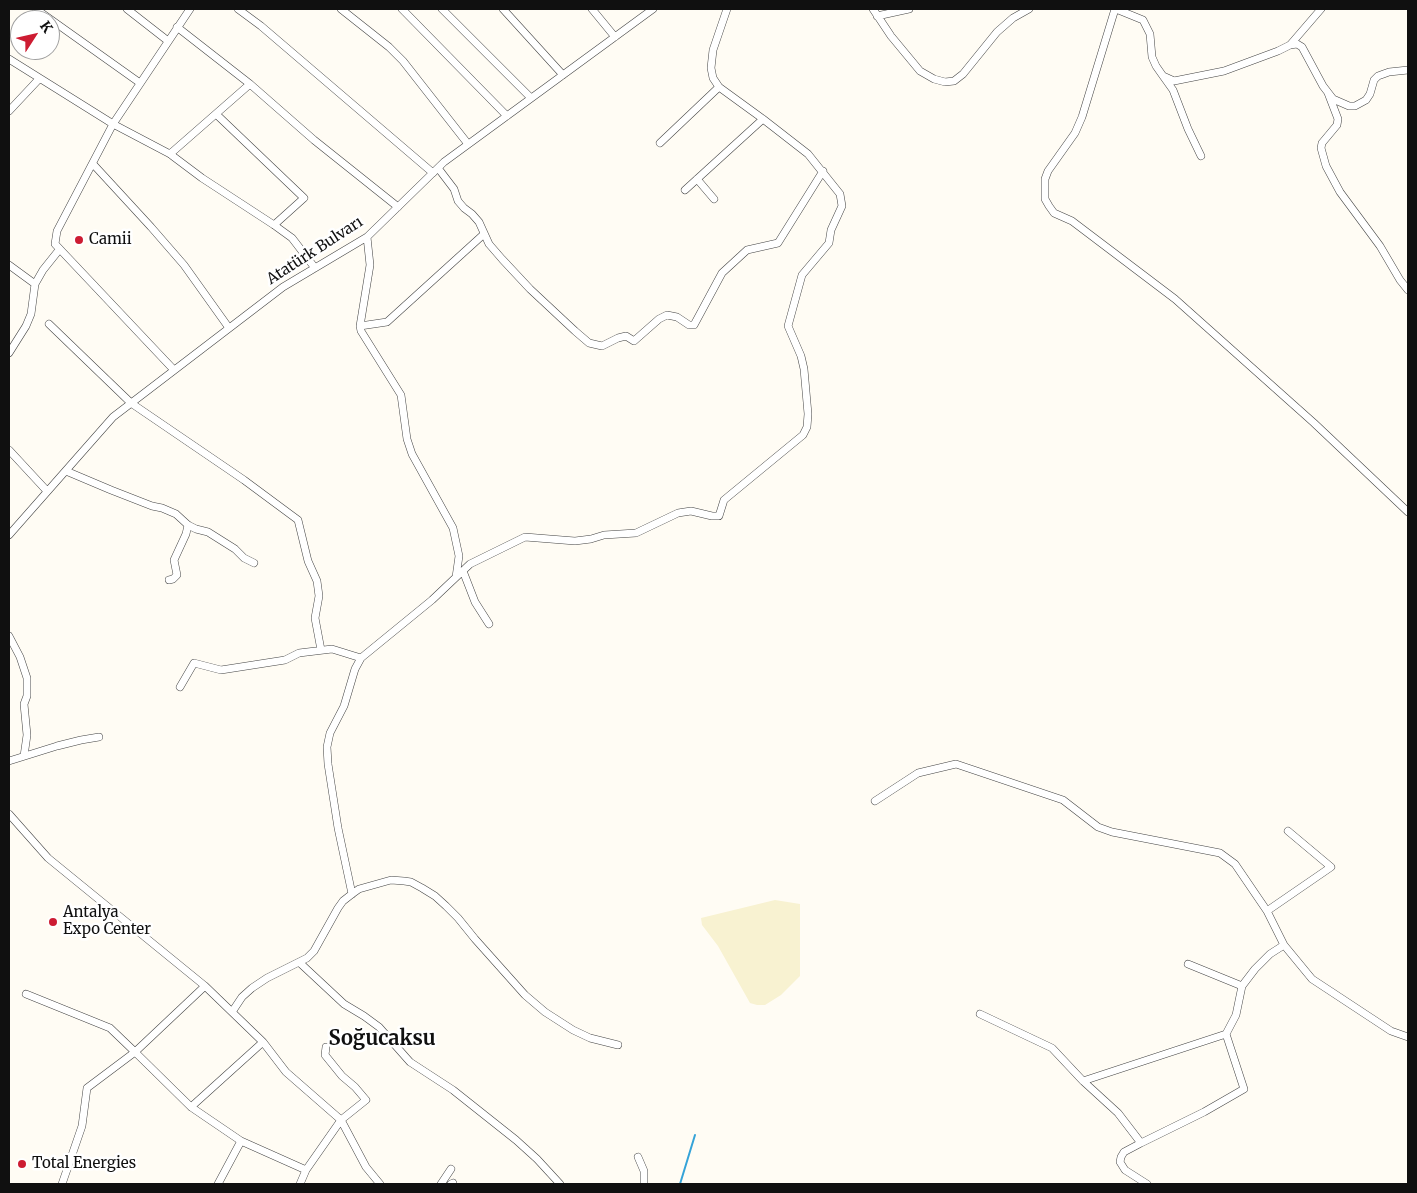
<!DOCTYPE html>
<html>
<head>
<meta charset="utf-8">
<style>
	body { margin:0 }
	#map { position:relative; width:1417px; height:1193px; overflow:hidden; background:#fffcf4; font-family:Merriweather,serif }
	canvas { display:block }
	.frame { position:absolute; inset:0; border:10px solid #101010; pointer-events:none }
	.north { position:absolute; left:10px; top:10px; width:50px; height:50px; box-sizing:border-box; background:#fff; border:1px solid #9f9f9f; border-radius:50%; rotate:55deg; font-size:14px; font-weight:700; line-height:20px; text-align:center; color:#101010 }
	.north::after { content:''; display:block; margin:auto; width:18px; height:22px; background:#cd1c32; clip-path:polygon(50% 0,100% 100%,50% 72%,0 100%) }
</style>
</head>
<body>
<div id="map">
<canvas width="1417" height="1193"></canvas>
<div class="frame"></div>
<div class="north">K</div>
</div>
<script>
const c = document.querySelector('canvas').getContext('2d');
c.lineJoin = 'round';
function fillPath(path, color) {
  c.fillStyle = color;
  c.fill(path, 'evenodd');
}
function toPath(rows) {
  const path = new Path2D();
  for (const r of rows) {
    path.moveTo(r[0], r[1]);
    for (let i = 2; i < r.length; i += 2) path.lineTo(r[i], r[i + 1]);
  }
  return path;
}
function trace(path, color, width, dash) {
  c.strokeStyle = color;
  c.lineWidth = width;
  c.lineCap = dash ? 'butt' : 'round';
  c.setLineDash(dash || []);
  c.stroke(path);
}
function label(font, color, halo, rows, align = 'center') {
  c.font = font + ' Merriweather,serif';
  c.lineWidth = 5;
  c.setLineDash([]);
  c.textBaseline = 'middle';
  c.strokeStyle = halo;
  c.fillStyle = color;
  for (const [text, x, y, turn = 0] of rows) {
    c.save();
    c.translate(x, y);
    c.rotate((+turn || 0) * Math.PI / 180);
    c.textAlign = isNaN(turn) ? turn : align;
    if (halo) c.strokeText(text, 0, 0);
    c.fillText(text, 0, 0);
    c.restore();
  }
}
const farmland = toPath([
	[775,900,800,904,800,976,781,995,765,1005,757,1005,750,1003,718,946,702,925,701,918]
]);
const stream = toPath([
	[680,1184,695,1135]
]);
const minor = toPath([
	[36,9,140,83],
	[127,9,168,41],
	[238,9,261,26,433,173],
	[341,9,389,47,403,61,468,144],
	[402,9,507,116],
	[442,9,531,98],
	[503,9,563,75],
	[592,9,615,37],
	[873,9,891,36,920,71,934,79,945,82,954,81,963,74,997,32,1013,18,1029,9],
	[1115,9,1082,117,1075,133,1048,171,1045,179,1045,199,1049,206,1054,213,1072,221,1175,299,1314,423,1408,512],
	[1116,9,1143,20,1150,34,1152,57,1156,66,1163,76,1174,81,1224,71,1278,51,1290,45,1321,9],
	[877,16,909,9],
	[177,27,250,84,314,140,398,207],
	[1290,45,1297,44,1302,47,1323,86,1333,99,1349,106,1355,106,1366,100,1370,94,1374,80,1378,76,1389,72,1408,70],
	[9,59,113,124,170,154,202,178,274,225,292,238,315,268],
	[1163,76,1173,90,1188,129,1201,156],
	[1328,93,1338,119,1337,125,1322,143,1321,148,1326,166,1340,192,1380,246,1400,280,1408,290],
	[9,111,39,79],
	[216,114,304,198,274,225],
	[660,143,719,87],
	[170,154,250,84],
	[93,164,151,227,184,265,229,328],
	[438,168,454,189,458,201,464,208,472,214,479,222,489,244,502,259,530,289,575,331,589,343,602,346,618,338,626,336,634,341,659,319,667,315,677,317,689,325,694,325,722,273,747,250,778,243,823,171],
	[697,179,714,199],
	[685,190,763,119],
	[367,237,370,265,360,326,361,331,401,395,407,439,412,454,453,528,459,556,456,577],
	[9,265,35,284,43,270,59,250],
	[49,324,131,403,244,480,298,520,308,561,317,581,319,596,315,618,321,650],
	[360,326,387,322,484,234],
	[9,353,26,326,31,314,35,284],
	[174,370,55,244,57,231,113,124,190,9],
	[9,450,47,491],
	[66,471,111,490,152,506,162,508,176,514,188,525,196,529,208,532,235,549,244,558,254,563],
	[9,535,113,417,283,287,367,237,444,162,653,9],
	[463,571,475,602,489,624],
	[169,580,173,579,177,575,174,560,186,534,188,525],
	[9,636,20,657,27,678,27,696,24,704,27,735,24,756],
	[180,687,194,663,221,670,285,660,299,653,332,649,361,658],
	[9,761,57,746,81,740,99,737],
	[875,801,918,773,956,764,1063,800,1098,827,1112,832,1220,853,1235,864,1267,911,1284,945,1312,979,1391,1031,1408,1037],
	[9,814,48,858,205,986],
	[352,894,338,828,328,764,327,747,330,733,344,706,355,669,361,658,432,600,470,564,525,537,575,541,591,539,604,535,636,533,678,513,691,511,712,516,719,516,724,500,803,435,807,427,808,414,804,369,801,356,788,326,802,275,829,243,831,230,842,206,840,194,808,154,763,119,719,87,713,78,711,68,713,50,727,9],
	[1267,911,1331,867,1288,831],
	[300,963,344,1004,364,1016,379,1027,410,1062,453,1090,516,1140,537,1159,560,1184],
	[1188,964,1242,986],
	[26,994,110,1028,135,1052,205,986,263,1042,286,1072,341,1120,366,1167,380,1184],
	[232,1012,242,997,252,988,267,978,307,958,314,951,338,908,343,901,352,894,359,889,391,880,404,881,411,882,422,888,435,896,446,906,458,918,475,939,525,995,545,1012,573,1030,590,1038,618,1045],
	[980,1014,1052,1048,1083,1081,1118,1113,1141,1143,1204,1112,1244,1089,1226,1034],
	[1083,1081,1226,1034,1236,1015,1242,986,1255,969,1270,954,1284,945],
	[191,1107,263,1042],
	[1141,1143,1124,1152,1121,1157,1120,1162,1125,1170,1147,1184],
	[638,1157,644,1171,644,1184],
	[62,1184,82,1126,87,1088,135,1052,191,1107,241,1141,306,1170],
	[218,1184,241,1141],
	[300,1184,306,1170,341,1120,366,1100,355,1087,342,1076,325,1055,326,1047],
	[441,1184,451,1169],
	[451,1184,453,1183]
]);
const markers = [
	[79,240,5,"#cd1c32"],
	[53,922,5,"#cd1c32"],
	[22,1164,5,"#cd1c32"]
];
const poiNames = [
	["Camii",89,240],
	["Antalya",63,913],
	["Expo Center",63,930],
	["Total Energies",32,1164]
];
const streetNames = [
	["Atatürk Bulvarı",315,251,-33]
];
const districtNames = [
	["Soğucaksu",382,1039]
];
fillPath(farmland, '#f8f2d1');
trace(stream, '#35a3d8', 2);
trace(minor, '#434343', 8);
trace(minor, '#fff', 7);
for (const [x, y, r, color] of markers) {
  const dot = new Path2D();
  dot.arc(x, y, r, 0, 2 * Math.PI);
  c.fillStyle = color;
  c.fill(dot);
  trace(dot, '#fff', 2);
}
label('15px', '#101010', '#fff', poiNames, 'left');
label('15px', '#101010', '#fff', streetNames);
label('bold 20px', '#101010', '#fff', districtNames);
</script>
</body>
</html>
